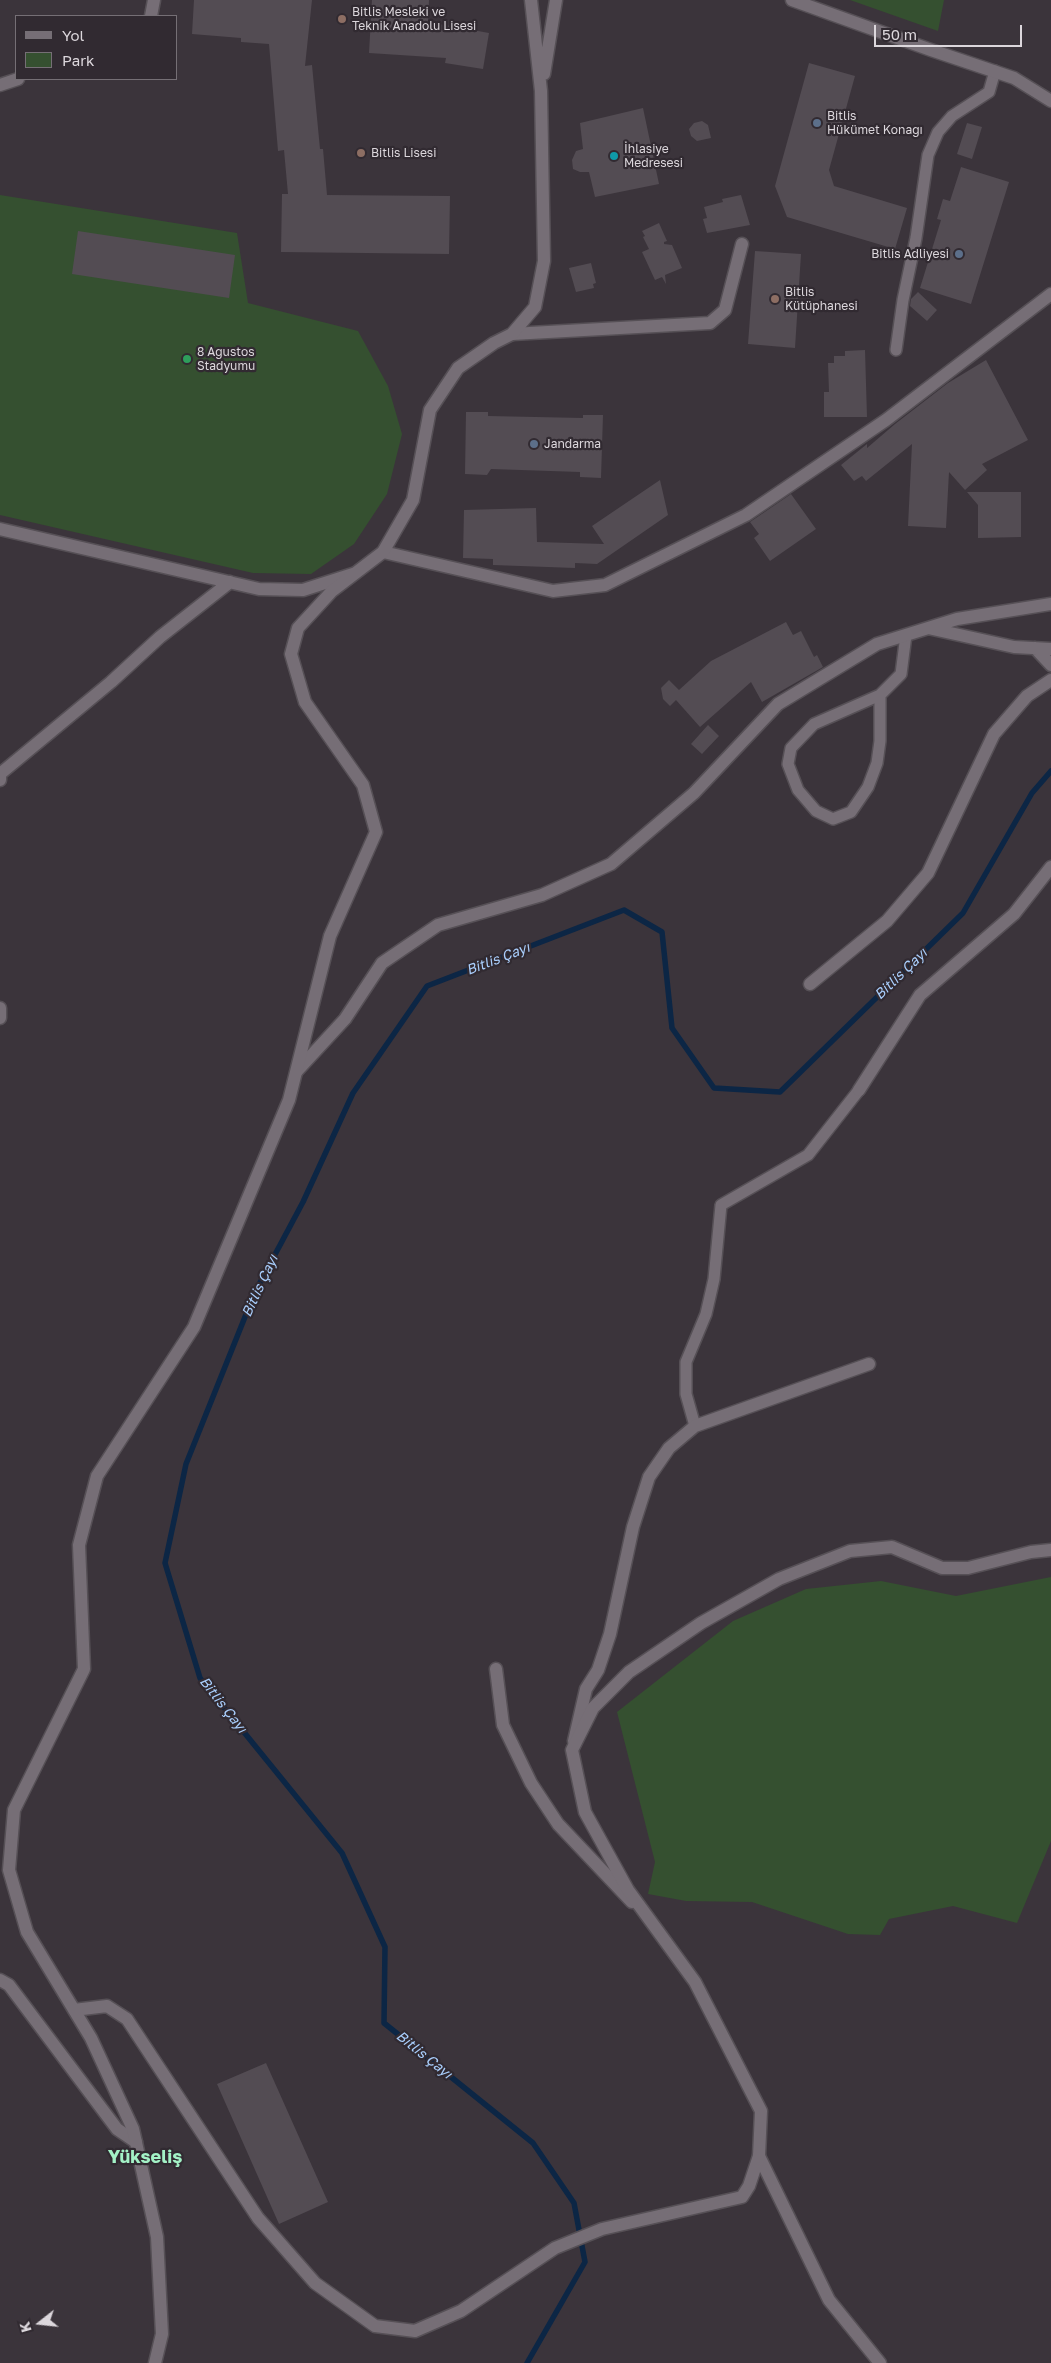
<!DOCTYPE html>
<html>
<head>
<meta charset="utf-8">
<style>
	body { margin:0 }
	#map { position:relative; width:1051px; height:2363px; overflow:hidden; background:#3b343b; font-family:"Golos Text",sans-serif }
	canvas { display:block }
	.legend { position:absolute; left:15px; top:15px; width:162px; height:65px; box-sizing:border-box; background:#312a31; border:1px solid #756f75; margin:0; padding:6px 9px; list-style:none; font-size:15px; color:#dcd7dc }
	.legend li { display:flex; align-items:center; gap:10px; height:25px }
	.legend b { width:25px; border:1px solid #756f75 }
	.north { position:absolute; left:15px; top:2298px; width:50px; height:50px; -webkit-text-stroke:4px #312a31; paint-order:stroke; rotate:254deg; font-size:14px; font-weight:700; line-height:20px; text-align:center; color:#dcd7dc }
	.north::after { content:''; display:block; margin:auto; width:18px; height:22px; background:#dcd7dc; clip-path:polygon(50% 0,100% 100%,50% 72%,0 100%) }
	.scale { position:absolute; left:874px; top:25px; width:148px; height:22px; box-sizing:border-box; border:2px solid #dcd7dc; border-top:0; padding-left:6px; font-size:15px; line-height:18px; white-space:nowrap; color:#dcd7dc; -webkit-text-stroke:4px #312a31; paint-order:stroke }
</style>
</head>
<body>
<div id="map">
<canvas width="1051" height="2363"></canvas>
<ul class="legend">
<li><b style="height:6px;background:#766e76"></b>Yol</li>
<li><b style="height:14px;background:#355030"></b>Park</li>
</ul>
<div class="north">K</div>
<div class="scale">50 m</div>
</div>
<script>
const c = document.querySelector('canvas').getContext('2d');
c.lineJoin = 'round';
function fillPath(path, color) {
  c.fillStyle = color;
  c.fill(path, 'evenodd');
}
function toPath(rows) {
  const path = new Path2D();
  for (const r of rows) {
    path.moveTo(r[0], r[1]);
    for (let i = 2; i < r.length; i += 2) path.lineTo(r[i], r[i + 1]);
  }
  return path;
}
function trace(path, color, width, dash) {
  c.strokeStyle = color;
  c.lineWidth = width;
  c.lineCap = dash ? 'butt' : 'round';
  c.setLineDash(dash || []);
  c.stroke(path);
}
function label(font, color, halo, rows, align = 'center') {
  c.font = font + ' "Golos Text",sans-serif';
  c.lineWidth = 4.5;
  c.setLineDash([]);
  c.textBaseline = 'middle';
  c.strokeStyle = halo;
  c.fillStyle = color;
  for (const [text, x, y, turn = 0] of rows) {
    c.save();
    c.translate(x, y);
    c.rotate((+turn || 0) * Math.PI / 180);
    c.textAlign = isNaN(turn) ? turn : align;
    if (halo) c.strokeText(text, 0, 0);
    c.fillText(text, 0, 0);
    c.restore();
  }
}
const green = toPath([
	[850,0,944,0,938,31],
	[0,195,237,233,248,303,358,331,388,386,402,434,387,494,354,544,311,574,253,573,0,515],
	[1051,1577,1051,1841,1017,1923,953,1906,889,1919,880,1935,848,1934,752,1902,686,1901,648,1894,655,1862,617,1712,733,1621,806,1589,881,1581,956,1596]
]);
const stream = toPath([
	[527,2363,585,2262,574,2203,533,2143,384,2023,385,1947,342,1853,200,1678,165,1563,186,1464,255,1292,303,1202,353,1093,427,986,624,910,662,932,672,1028,714,1088,780,1092,963,913,1032,793,1051,771]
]);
const building = toPath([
	[194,0,312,0,305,66,312,65,320,149,323,149,327,195,450,196,449,254,281,252,282,194,288,194,284,150,278,151,269,44,241,42,241,38,192,34],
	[372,0,429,0,428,22,489,33,483,69,445,63,446,58,369,53],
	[809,63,855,76,829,170,834,186,907,208,895,249,787,217,775,186],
	[643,108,659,184,595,197,589,172,580,172,573,169,572,160,576,151,583,149,580,123],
	[702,121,708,125,711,138,697,141,691,136,689,129,694,123],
	[967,123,982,127,972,159,957,154],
	[961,167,1009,182,971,304,920,288,941,220,937,219,943,199,950,201],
	[741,195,750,225,707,233,703,219,707,218,704,207,723,202,722,199],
	[659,223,667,241,664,242,664,244,672,245,682,268,665,275,666,284,662,277,655,280,642,252,649,249,643,237,645,236,642,231],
	[78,231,235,255,229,298,72,274],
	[755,251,801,254,795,348,748,344],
	[591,263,596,283,593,284,594,288,576,292,569,268],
	[918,292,937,310,927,321,910,306,911,299],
	[865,350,867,417,824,417,824,392,829,392,828,363,834,363,834,356,845,356,845,351],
	[986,360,1028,440,982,464,987,470,965,490,949,472,946,528,908,526,912,444,866,481,862,476,854,481,841,465,867,444,867,448,895,424,948,383],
	[466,412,488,412,488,416,583,418,583,415,603,415,601,478,580,477,580,472,491,469,487,475,465,474],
	[660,480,668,515,597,564,575,563,575,568,493,565,493,559,463,558,464,510,536,508,537,542,604,544,592,526],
	[967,492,1021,492,1021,537,978,538,978,505],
	[791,494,816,529,770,561,754,538,759,534,750,522],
	[786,622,793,635,801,631,814,657,817,655,823,667,762,702,751,682,700,727,676,700,670,706,663,699,661,688,669,680,679,690,711,661],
	[708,725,719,736,702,754,691,744],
	[266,2063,328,2202,279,2224,217,2084]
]);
const lane = toPath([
	[896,350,903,300,916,238,928,155,938,132,952,116,989,92,995,71],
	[880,695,880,741,877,763,868,787,851,812,833,819,816,811,798,790,788,764,791,748,814,724,880,695,901,674,906,635],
	[695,1426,686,1394,686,1362,706,1314,714,1279,721,1205,808,1155,859,1090]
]);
const street = toPath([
	[512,334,710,323,725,310,742,244],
	[0,529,259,589,303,590,353,574],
	[383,552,553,591,605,585,746,515,886,420,1051,294],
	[928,628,1014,647,1051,649],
	[1035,648,1051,665],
	[0,780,0,774,111,682,160,637,230,582],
	[810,984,887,921,928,873,994,734,1027,696,1051,680],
	[0,1008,0,1018],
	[297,1071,345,1019,382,963,438,925,542,895,611,864,694,793,778,704,877,644,957,619,1051,604],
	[859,1090,920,995,1014,914,1051,867],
	[496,1669,503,1725,531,1783,558,1824,632,1902],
	[574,1741,586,1689,598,1670,610,1634,633,1527,649,1477,669,1448,695,1426,869,1364],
	[0,1980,9,1985,117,2129,136,2142],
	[759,2156,829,2300,880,2363]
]);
const secondary = toPath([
	[792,0,931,50,1014,78,1051,101],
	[151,16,154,0],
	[544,74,556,0],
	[0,85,18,79],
	[74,2010,107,2006,127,2019,258,2218,315,2283,375,2326,415,2331,461,2311,555,2248,602,2229,742,2197,749,2186,759,2156,761,2111,695,1982,628,1890,585,1812,572,1750,593,1708,629,1672,701,1623,779,1579,850,1551,892,1547,942,1568,968,1568,1031,1552,1051,1550],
	[155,2363,162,2334,157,2237,133,2129,91,2038,27,1932,9,1870,14,1810,84,1669,79,1545,97,1476,194,1327,289,1100,330,936,376,832,363,785,305,702,291,654,298,628,332,591,383,552,413,500,430,410,458,368,494,343,512,334,535,307,544,261,541,91,531,0]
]);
const markers = [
	[342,19,5,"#8d6e63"],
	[817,123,5,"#5c6f8a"],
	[361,153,5,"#8d6e63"],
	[614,156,5,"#0f9aa8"],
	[959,254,5,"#5c6f8a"],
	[775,299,5,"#8d6e63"],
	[187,359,5,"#2e9e5b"],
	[534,444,5,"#5c6f8a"]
];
const poiNames = [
	["Bitlis Mesleki ve",352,12],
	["Teknik Anadolu Lisesi",352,26],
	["Bitlis",827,116],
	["Hükümet Konağı",827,130],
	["İhlasiye",624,149],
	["Medresesi",624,163],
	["Bitlis Lisesi",371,153],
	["Bitlis Adliyesi",949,254,"right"],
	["Bitlis",785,292],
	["Kütüphanesi",785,306],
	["8 Ağustos",197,352],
	["Stadyumu",197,366],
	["Jandarma",544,444]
];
const waterNames = [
	["Bitlis Çayı",498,959,-21],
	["Bitlis Çayı",901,974,-44],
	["Bitlis Çayı",260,1286,-65],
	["Bitlis Çayı",223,1705,52],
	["Bitlis Çayı",424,2055,39]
];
const districtNames = [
	["Yükseliş",145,2157]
];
fillPath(green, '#355030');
trace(stream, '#0c2645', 5.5);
fillPath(building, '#534c53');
trace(lane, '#565056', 14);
trace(street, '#565056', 15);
trace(secondary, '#565056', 15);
trace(lane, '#766e76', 11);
trace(street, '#766e76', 12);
trace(secondary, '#766e76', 12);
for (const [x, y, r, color] of markers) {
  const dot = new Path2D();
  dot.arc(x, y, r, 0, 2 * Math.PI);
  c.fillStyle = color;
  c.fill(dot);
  trace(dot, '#312a31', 2);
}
label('12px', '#dcd7dc', '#312a31', poiNames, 'left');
label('italic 14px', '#a9cefc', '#312a31', waterNames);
label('bold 18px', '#a3f2c6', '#312a31', districtNames);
</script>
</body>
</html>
